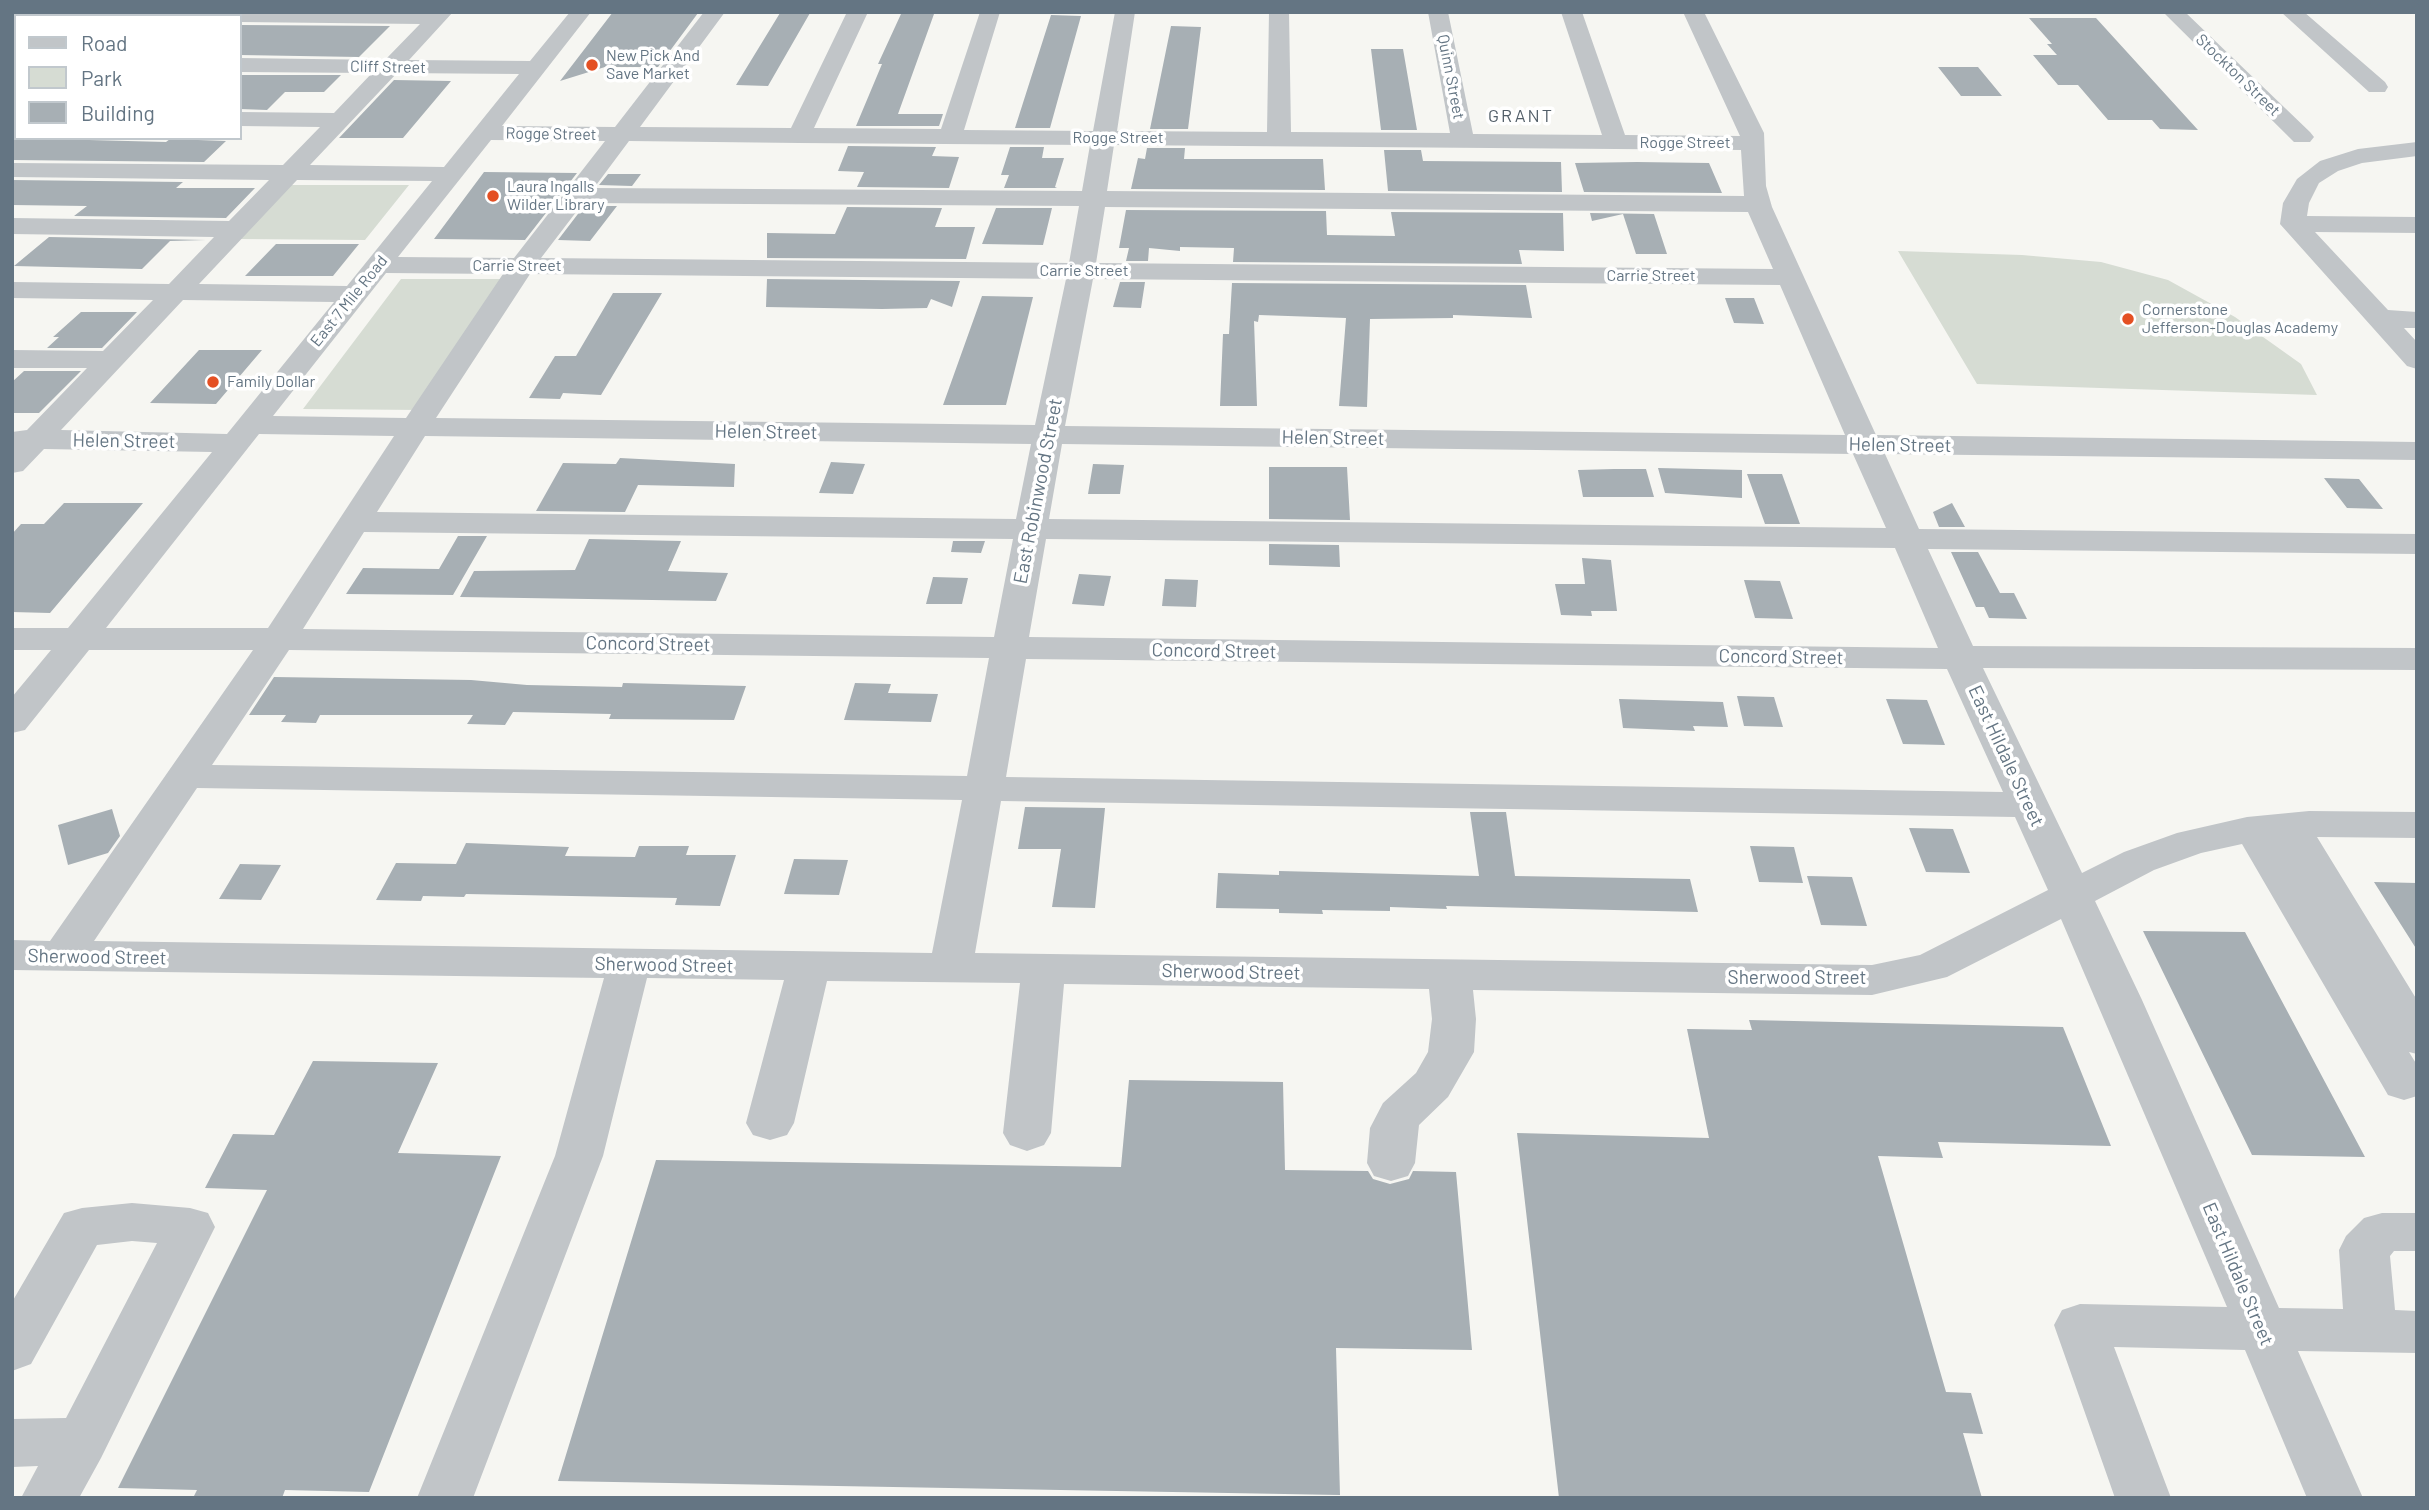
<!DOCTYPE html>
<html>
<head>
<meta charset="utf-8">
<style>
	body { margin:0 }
	#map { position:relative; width:2429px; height:1510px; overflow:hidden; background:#f6f6f2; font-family:Barlow,sans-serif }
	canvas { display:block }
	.frame { position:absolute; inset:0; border:14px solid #647583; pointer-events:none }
	.legend { position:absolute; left:14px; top:14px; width:228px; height:126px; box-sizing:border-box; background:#fff; border:2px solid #c1c8cd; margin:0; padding:9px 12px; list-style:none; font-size:21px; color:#647583 }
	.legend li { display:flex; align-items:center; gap:14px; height:35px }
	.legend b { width:35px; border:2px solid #c1c8cd }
</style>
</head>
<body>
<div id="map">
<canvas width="2429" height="1510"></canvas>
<div class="frame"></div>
<ul class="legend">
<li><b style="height:9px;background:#c1c5c8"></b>Road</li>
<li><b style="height:19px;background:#d6dcd3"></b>Park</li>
<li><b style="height:19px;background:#a7afb4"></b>Building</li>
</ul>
</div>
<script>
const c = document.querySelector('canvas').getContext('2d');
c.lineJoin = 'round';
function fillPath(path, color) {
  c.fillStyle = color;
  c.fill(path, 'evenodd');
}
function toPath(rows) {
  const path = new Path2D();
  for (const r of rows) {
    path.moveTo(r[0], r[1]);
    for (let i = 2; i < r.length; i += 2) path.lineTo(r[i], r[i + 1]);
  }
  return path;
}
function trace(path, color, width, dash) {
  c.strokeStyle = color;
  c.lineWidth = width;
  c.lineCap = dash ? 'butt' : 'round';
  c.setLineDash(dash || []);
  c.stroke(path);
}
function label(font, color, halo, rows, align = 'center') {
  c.font = font + ' Barlow,sans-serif';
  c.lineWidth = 7;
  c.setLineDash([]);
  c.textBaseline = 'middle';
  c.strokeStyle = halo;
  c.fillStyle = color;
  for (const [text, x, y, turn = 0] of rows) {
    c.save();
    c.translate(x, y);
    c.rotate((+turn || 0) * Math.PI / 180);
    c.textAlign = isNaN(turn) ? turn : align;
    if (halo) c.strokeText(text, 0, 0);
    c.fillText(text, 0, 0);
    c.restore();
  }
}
const green = toPath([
	[289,185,409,185,365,240,239,239],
	[1898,251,2022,255,2101,262,2168,280,2235,317,2301,364,2317,395,1977,384],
	[401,279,508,279,421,410,303,409]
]);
const building = toPath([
	[613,12,698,13,658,67,605,67,560,81],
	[780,13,810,13,768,86,736,85],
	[901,14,934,14,898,114,943,114,939,126,856,126,882,64,878,64],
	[1051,15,1081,16,1050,128,1015,128],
	[2029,18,2096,18,2198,130,2160,129,2152,120,2108,120,2078,85,2058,85,2033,55,2057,55,2047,44,2052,44],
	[240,25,390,26,359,57,240,55],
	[1171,26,1201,27,1188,129,1150,129],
	[1371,49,1403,49,1417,130,1381,130],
	[1938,67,1978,67,2002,96,1961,96],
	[240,75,341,75,324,92,285,92,267,110,240,109],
	[394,80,451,81,403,138,339,138],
	[12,138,166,142,170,139,226,141,204,162,12,160],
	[848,146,936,147,932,156,959,157,949,188,857,187,864,172,838,171],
	[1010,147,1044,147,1042,158,1064,158,1055,187,1057,188,1004,188,1009,175,1001,175],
	[1147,148,1185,148,1184,159,1323,159,1325,190,1131,189,1138,158,1145,159],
	[1384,150,1421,150,1423,161,1561,162,1562,192,1388,191],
	[1637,162,1709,163,1722,193,1584,192,1575,163],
	[484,172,577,173,525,240,434,239],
	[608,174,641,174,632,186,599,185],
	[12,180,183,182,176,188,255,188,226,218,74,216,87,206,12,205],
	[584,206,617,206,590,241,558,240],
	[847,207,942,208,935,227,975,227,966,259,767,258,767,233,835,234],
	[996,208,1052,208,1043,245,982,244],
	[1126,210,1326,211,1327,235,1395,236,1391,212,1563,213,1564,251,1519,250,1522,264,1233,262,1234,248,1180,247,1180,251,1149,248,1148,261,1126,261,1129,248,1119,248],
	[1590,213,1654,214,1667,254,1636,254,1623,214,1592,221],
	[49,237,206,240,170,241,142,269,14,266],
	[276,244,359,244,333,276,245,276],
	[767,279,960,281,952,307,931,299,927,308,882,309,766,307],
	[1120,282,1145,282,1141,308,1113,307],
	[1232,283,1526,285,1532,318,1453,315,1453,318,1370,319,1367,407,1339,406,1346,318,1259,315,1258,322,1254,321,1257,406,1220,406,1223,334,1229,334],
	[613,293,662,293,601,395,563,393,560,399,529,398,555,356,576,356],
	[982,296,1033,297,1006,405,943,405],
	[1725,298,1754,298,1764,324,1734,323],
	[81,312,137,312,102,348,47,348,59,337,53,337],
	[199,350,262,350,216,404,150,403],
	[24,371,81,371,39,413,12,413,12,382],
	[620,458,735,464,734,487,638,485,625,512,536,511,563,463,616,464],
	[831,462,865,464,853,494,819,493],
	[1093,464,1124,465,1120,494,1088,494],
	[1269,467,1347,467,1350,520,1269,519],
	[1658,468,1742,470,1742,498,1665,493],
	[1614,469,1646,469,1654,497,1583,497,1578,470],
	[1747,474,1782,474,1800,524,1765,524],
	[2324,478,2359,479,2383,509,2347,508],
	[64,503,143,503,50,613,12,612,12,534,21,524,44,524],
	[1952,503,1965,527,1939,527,1933,512],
	[458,536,487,536,453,595,346,594,363,568,439,569],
	[589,539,681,541,668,571,728,573,716,601,460,597,474,571,575,570],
	[953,541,985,541,981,553,951,552],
	[1269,544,1339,545,1340,567,1269,565],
	[1951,552,1978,552,2000,593,2014,593,2027,619,1989,618,1984,607,1976,607],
	[1582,558,1611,560,1617,611,1591,611,1592,616,1561,615,1555,584,1585,584],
	[1079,574,1111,576,1104,606,1072,604],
	[933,577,968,578,962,604,926,604],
	[1165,579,1198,580,1196,607,1162,606],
	[1744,580,1780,581,1793,619,1755,618],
	[274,677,471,680,527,685,622,687,623,683,746,686,734,720,609,719,611,714,513,712,505,725,467,724,473,715,320,715,316,723,281,722,286,715,249,715],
	[855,683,891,684,888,693,938,694,931,722,844,720],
	[1737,696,1774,697,1783,727,1744,726],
	[1619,699,1723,702,1728,727,1693,726,1695,731,1623,728],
	[1886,699,1927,700,1945,745,1903,744],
	[1025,807,1105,808,1095,908,1052,907,1061,849,1018,849],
	[112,809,120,836,108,853,68,865,58,825],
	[1470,812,1506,812,1515,876,1690,879,1698,912,1446,906,1447,909,1390,907,1390,911,1322,910,1323,914,1279,913,1279,909,1216,908,1218,873,1279,875,1279,871,1479,876],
	[1909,828,1953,829,1970,873,1926,872],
	[466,843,569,847,565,856,635,857,639,846,689,846,686,855,736,855,720,906,675,905,677,898,466,894,464,897,423,896,421,901,376,900,396,863,456,864],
	[1750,846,1794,847,1803,883,1759,882],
	[794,859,848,860,839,895,784,894],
	[240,864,281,865,261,900,219,899],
	[1807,876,1852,877,1867,926,1821,925],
	[2374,882,2417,883,2417,950],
	[2143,931,2245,932,2365,1157,2252,1155],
	[1749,1020,2063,1027,2111,1146,1938,1142,1943,1158,1878,1156,1946,1392,1971,1393,1983,1434,1963,1433,1982,1498,1559,1498,1517,1133,1709,1138,1687,1029,1752,1030],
	[313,1061,438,1063,398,1153,501,1156,369,1492,285,1490,282,1498,193,1498,197,1490,118,1488,267,1190,205,1188,233,1134,274,1135],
	[1129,1080,1283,1082,1285,1170,1368,1171,1373,1179,1390,1184,1409,1179,1413,1171,1456,1172,1472,1350,1336,1348,1340,1495,558,1481,656,1160,1121,1167]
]);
const minor = toPath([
	[12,12,453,12,409,60,530,61,570,12,591,12,502,126,615,127,704,12,725,12,640,127,791,128,847,12,868,12,814,128,941,129,980,12,1000,12,964,130,1093,131,1115,12,1135,12,1117,131,1267,132,1269,12,1289,12,1291,132,1450,133,1428,12,1448,12,1473,134,1602,135,1561,12,1582,12,1625,135,1740,136,1683,12,1704,12,1764,133,1766,186,1772,207,1876,435,2417,442,2417,460,1885,454,1919,529,2417,534,2417,554,1928,549,1973,646,2417,648,2417,670,1983,668,2082,873,2124,852,2177,833,2247,817,2309,811,2417,812,2417,838,2317,837,2417,1000,2417,1054,2409,1052,2417,1065,2417,1096,2404,1100,2388,1095,2242,844,2201,853,2154,870,2095,901,2142,1000,2279,1308,2343,1309,2339,1250,2346,1236,2364,1218,2382,1213,2417,1213,2417,1251,2394,1251,2390,1256,2395,1310,2417,1311,2417,1353,2298,1351,2363,1498,2307,1498,2245,1350,2114,1347,2171,1498,2115,1498,2054,1325,2062,1310,2080,1304,2227,1307,2061,919,1947,977,1872,995,1473,990,1476,1019,1474,1052,1448,1097,1419,1125,1415,1163,1408,1176,1391,1181,1374,1176,1367,1163,1370,1128,1383,1103,1416,1073,1428,1052,1432,1019,1429,989,1064,984,1051,1133,1044,1145,1027,1151,1010,1145,1003,1133,1020,983,827,981,794,1123,787,1135,770,1140,753,1135,746,1123,784,980,647,978,603,1156,473,1498,417,1498,555,1156,604,978,12,970,12,940,50,941,253,650,89,650,25,730,12,733,12,697,51,650,12,650,12,628,68,628,212,452,44,449,23,471,12,473,12,432,27,430,87,368,12,368,12,350,103,351,153,300,12,298,12,282,169,284,214,237,12,234,12,218,229,221,269,180,12,177,12,163,283,165,320,127,240,126,240,112,334,113,372,73,240,72,240,58,385,60,420,24,240,22,240,16,16,16,16,20,12,20,12,12],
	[397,73,519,74,444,167,310,165,397,73],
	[491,140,605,141,514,258,398,257,491,140],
	[629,141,799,143,1090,145,1082,191,594,188,629,141],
	[1114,145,1741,150,1744,196,1107,191,1114,145],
	[297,180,432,181,347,286,199,284,297,180],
	[583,203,1079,206,1069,263,541,258,583,203],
	[1105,207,1748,212,1773,269,1096,263,1105,207],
	[386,273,503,274,406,418,273,416,386,273],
	[530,274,1066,279,1035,425,436,418,530,274],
	[1093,279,1780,285,1845,435,1065,426,1093,279],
	[183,300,334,302,227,434,61,430,183,300],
	[259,434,394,436,268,628,106,628,259,434],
	[425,436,1031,444,1016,519,377,512,425,436],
	[1062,444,1853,454,1886,528,1049,519,1062,444],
	[364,532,1013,539,994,637,303,629,364,532],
	[1046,539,1895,548,1938,648,1029,637,1046,539],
	[289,650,989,658,967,776,212,765,289,650],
	[1026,659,1947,669,2003,792,1006,777,1026,659],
	[197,788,962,800,932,953,94,941,197,788],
	[1001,801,2015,817,2048,890,1920,955,1872,965,975,953,1001,801],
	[2163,12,2185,12,2310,132,2314,137,2310,142,2294,142,2163,12],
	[2281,12,2304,12,2385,82,2388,87,2385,92,2369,92,2281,12],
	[12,56,16,56,16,70,12,70,12,56],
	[12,109,16,109,16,123,12,123,12,109],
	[2417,142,2417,156,2362,163,2338,171,2319,183,2309,203,2307,216,2417,217,2417,233,2315,232,2388,310,2417,312,2417,328,2404,328,2417,342,2417,369,2407,366,2280,224,2283,203,2297,179,2320,161,2358,149,2417,142],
	[132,1203,190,1208,208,1213,215,1227,101,1458,79,1498,21,1498,38,1466,12,1467,12,1419,66,1418,157,1243,132,1241,97,1245,31,1364,12,1371,12,1302,64,1213,82,1208,132,1203]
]);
const markers = [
	[592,65,7,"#e45023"],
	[493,196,7,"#e45023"],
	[2128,319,7,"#e45023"],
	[213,382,7,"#e45023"]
];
const farPoinames = [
	["New Pick And",606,56],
	["Save Market",606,74],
	["Laura Ingalls",507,187],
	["Wilder Library",507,205],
	["Cornerstone",2142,310],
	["Jefferson-Douglas Academy",2142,328],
	["Family Dollar",227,382]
];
const farStreetnames = [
	["Cliff Street",388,67,1],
	["Stockton Street",2238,75,44],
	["Quinn Street",1451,77,79],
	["Rogge Street",551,134,1],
	["Rogge Street",1118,138],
	["Rogge Street",1685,143],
	["Carrie Street",517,266],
	["Carrie Street",1084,271],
	["Carrie Street",1651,276],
	["East 7 Mile Road",349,301,-51]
];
const farNeighbourhoodnames = [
	["GRANT",1521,116]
];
const streetNames = [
	["Helen Street",766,432,1],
	["Helen Street",1333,438,1],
	["Helen Street",124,441,1],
	["Helen Street",1900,445,1],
	["East Robinwood Street",1038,491,-79],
	["Concord Street",648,644,1],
	["Concord Street",1214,651,1],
	["Concord Street",1781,657,1],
	["East Hildale Street",2006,756,65],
	["Sherwood Street",97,957,1],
	["Sherwood Street",664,965,1],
	["Sherwood Street",1231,972,1],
	["Sherwood Street",1797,978],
	["East Hildale Street",2238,1274,67]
];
fillPath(green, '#d6dcd3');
fillPath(building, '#a7afb4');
fillPath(minor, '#c1c5c8');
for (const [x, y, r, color] of markers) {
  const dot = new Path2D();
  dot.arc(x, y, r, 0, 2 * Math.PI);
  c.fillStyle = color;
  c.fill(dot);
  trace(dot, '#fff', 2.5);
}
label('16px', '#647583', '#fff', farPoinames, 'left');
label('16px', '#647583', '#fff', farStreetnames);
c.letterSpacing = '2px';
label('18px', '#525e68', '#fff', farNeighbourhoodnames);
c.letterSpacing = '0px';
label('19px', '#647583', '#fff', streetNames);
</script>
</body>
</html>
